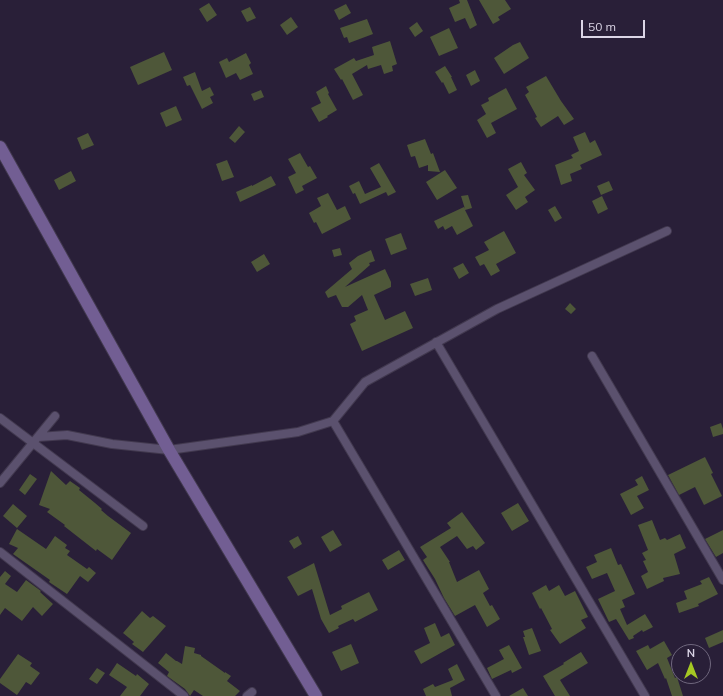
<!DOCTYPE html>
<html>
<head>
<meta charset="utf-8">
<style>
	body { margin:0 }
	#map { position:relative; width:723px; height:696px; overflow:hidden; background:#291f38; font-family:Mulish,sans-serif }
	canvas { display:block }
	.north { position:absolute; left:671px; top:644px; width:40px; height:40px; box-sizing:border-box; background:#291f38; border:1px solid #70687e; border-radius:50%; rotate:0deg; font-size:11px; font-weight:700; line-height:16px; text-align:center; color:#dbd5e6 }
	.north::after { content:''; display:block; margin:auto; width:14px; height:18px; background:#a5c823; clip-path:polygon(50% 0,100% 100%,50% 72%,0 100%) }
	.scale { position:absolute; left:581px; top:20px; width:64px; height:18px; box-sizing:border-box; border:2px solid #dbd5e6; border-top:0; padding-left:5px; font-size:12px; line-height:14px; white-space:nowrap; color:#dbd5e6; -webkit-text-stroke:3px #291f38; paint-order:stroke }
</style>
</head>
<body>
<div id="map">
<canvas width="723" height="696"></canvas>
<div class="north">N</div>
<div class="scale">50 m</div>
</div>
<script>
const c = document.querySelector('canvas').getContext('2d');
c.lineJoin = 'round';
function fillPath(path, color) {
  c.fillStyle = color;
  c.fill(path, 'evenodd');
}
function toPath(rows) {
  const path = new Path2D();
  for (const r of rows) {
    path.moveTo(r[0], r[1]);
    for (let i = 2; i < r.length; i += 2) path.lineTo(r[i], r[i + 1]);
  }
  return path;
}
function trace(path, color, width, dash) {
  c.strokeStyle = color;
  c.lineWidth = width;
  c.lineCap = dash ? 'butt' : 'round';
  c.setLineDash(dash || []);
  c.stroke(path);
}
const building = toPath([
	[459,0,467,0,477,25,470,29,465,18,455,22,449,8,460,3],
	[479,0,505,0,511,9,498,17,500,20,493,24],
	[209,3,217,15,207,22,199,9],
	[346,4,351,13,339,20,334,10],
	[250,7,256,18,247,22,241,11],
	[291,17,298,27,287,35,280,25],
	[367,19,373,34,349,43,347,37,344,38,340,28],
	[417,22,423,31,415,37,409,28],
	[449,28,458,48,439,56,430,37],
	[390,41,397,64,392,66,393,71,384,74,381,65,368,69,367,65,352,74,363,95,353,100,342,79,341,80,334,69,354,58,356,61,374,55,372,47],
	[520,42,529,58,504,74,494,58,513,45],
	[164,52,172,70,138,85,130,67],
	[246,53,251,63,249,65,253,74,240,80,236,73,226,78,219,62,227,58,229,62],
	[445,66,452,77,451,77,457,90,449,94,443,82,442,83,435,72],
	[475,70,480,81,471,86,466,75],
	[195,72,202,91,210,87,214,95,210,97,213,103,202,109,190,85,187,86,183,77],
	[546,76,561,101,574,119,564,125,558,116,541,127,535,118,537,117,525,95,529,92,526,87],
	[326,86,329,93,328,94,337,110,327,116,328,117,319,122,311,108,321,103,316,92],
	[506,88,517,109,491,123,496,133,487,138,477,120,486,114,481,105,489,101,488,98],
	[261,90,264,97,254,101,251,94],
	[176,106,182,120,166,127,160,113],
	[239,126,245,132,235,143,229,138],
	[585,132,590,143,595,140,602,155,580,165,582,169,570,174,572,181,561,185,555,165,573,158,571,155,579,151,573,137],
	[88,133,94,145,82,150,77,138],
	[425,139,431,154,433,153,440,172,428,171,428,165,419,168,415,156,411,157,407,145],
	[300,153,308,167,310,166,317,178,302,186,304,190,296,194,288,177,296,173,288,159],
	[227,160,234,177,222,181,216,164],
	[521,162,527,173,524,175,535,190,525,197,528,202,516,210,506,195,518,187,508,169],
	[379,163,396,192,388,196,386,192,360,204,355,193,353,194,349,186,359,181,365,194,381,187,370,168],
	[445,170,457,188,437,200,426,182],
	[71,171,76,181,59,190,54,180],
	[271,176,276,185,240,202,236,192,252,185,252,186],
	[609,181,613,190,601,195,597,186],
	[328,193,337,210,345,206,351,219,322,234,316,222,314,223,309,213,321,206,317,198],
	[468,195,472,208,465,210,473,226,457,235,452,226,445,230,443,226,438,229,434,221,464,207,465,209,461,196],
	[602,196,608,209,598,214,592,201],
	[555,206,562,218,555,222,548,210],
	[504,231,516,253,496,264,500,271,491,276,484,264,480,266,475,257,489,250,484,242],
	[401,233,407,249,391,255,385,239],
	[340,248,342,255,334,257,332,250],
	[371,250,375,261,369,263,370,265,345,287,385,269,391,282,391,287,374,295,385,320,405,311,413,328,362,351,350,324,356,321,354,316,368,310,362,295,348,307,342,307,336,295,328,298,325,292,352,269,349,263,358,256],
	[264,254,270,264,257,272,251,262],
	[463,263,469,273,459,279,453,268],
	[428,278,432,290,415,296,410,284],
	[570,303,576,309,571,314,565,309],
	[721,423,723,429,723,434,713,437,710,427],
	[705,457,713,473,711,474,722,496,704,505,695,487,679,495,668,475],
	[51,471,66,485,70,481,80,488,79,490,95,503,102,509,101,510,108,516,131,533,112,560,97,549,96,551,64,526,65,525,47,512,50,509,39,505],
	[30,474,37,479,25,495,19,490],
	[642,476,649,490,637,496,644,508,631,515,620,494,638,485,635,480],
	[518,503,529,521,512,531,501,513],
	[13,504,27,516,17,528,3,516],
	[462,512,485,543,476,550,473,546,467,549,457,536,440,547,450,562,449,562,457,582,479,570,489,589,483,593,490,606,492,605,500,619,487,627,475,605,455,616,444,598,435,579,423,560,427,557,420,547,451,528,447,523],
	[652,520,660,540,665,538,667,540,680,534,686,548,674,554,680,574,663,578,664,581,647,589,641,576,648,572,643,561,646,560,642,553,648,550,638,525],
	[17,529,46,549,55,536,67,545,65,548,70,551,67,555,87,569,89,567,96,573,88,582,80,576,67,594,49,582,50,580,13,554,18,548,9,544],
	[333,530,342,545,330,552,321,537],
	[723,530,723,553,716,557,705,539],
	[298,536,302,544,294,549,289,541],
	[611,548,618,565,621,564,635,594,622,600,625,607,620,609,627,625,645,614,653,627,643,632,642,630,633,636,634,638,629,640,616,619,609,622,598,599,615,591,607,573,592,579,586,567,597,562,594,555],
	[399,550,405,560,388,570,382,560],
	[314,563,330,615,342,609,341,606,369,592,378,610,355,622,353,619,338,626,339,628,329,633,321,619,312,589,298,596,287,577],
	[5,571,11,576,5,584,17,592,26,580,41,591,40,592,53,604,42,616,33,607,22,621,5,608,0,615,0,577],
	[709,577,718,594,698,604,699,606,679,613,676,603,687,599,684,591,702,584,700,581],
	[546,585,549,591,559,585,565,596,575,591,588,617,581,620,586,628,560,644,550,630,552,629,541,608,540,609,532,593],
	[142,611,150,618,153,616,166,626,143,652,132,644,134,642,123,633],
	[435,623,441,637,449,633,455,645,421,664,414,651,430,643,424,628],
	[532,628,541,651,529,655,523,637,525,637,523,631],
	[723,630,723,642,709,648,705,638],
	[664,641,672,655,667,658,675,678,677,677,683,696,672,696,666,678,665,679,658,663,647,670,636,651,648,645,650,649],
	[351,644,359,663,341,671,332,652],
	[509,645,522,668,512,673,511,670,492,679,487,668,504,659,499,650],
	[185,646,195,648,194,653,201,655,201,656,225,673,225,672,231,676,227,681,240,691,235,696,203,696,194,690,190,696,185,689,167,676,169,672,158,663,166,653,176,661,177,661,182,664],
	[581,652,588,663,560,680,570,696,555,696,543,676,564,664,563,663],
	[18,654,32,663,30,666,40,673,31,685,26,682,17,695,0,683,0,679],
	[117,663,136,676,137,674,149,684,140,696,120,696,127,687,109,675],
	[457,664,465,680,450,688,452,696,426,696,423,689,433,684,435,687,453,680,448,669],
	[97,668,105,673,97,684,89,679],
	[523,688,528,696,509,696]
]);
const street = toPath([
	[436,342,645,696],
	[592,356,723,580],
	[0,418,143,526],
	[333,421,496,696],
	[38,437,67,435,112,444,169,450,298,432,333,421,365,382,497,309,667,231],
	[0,483,55,416],
	[0,552,184,696],
	[247,696,252,692]
]);
const secondary = toPath([
	[0,147,169,450,316,696]
]);
fillPath(building, '#4e5739');
trace(street, '#42394f', 10);
trace(secondary, '#42394f', 14);
trace(street, '#5b516e', 8);
trace(secondary, '#725e93', 12);
</script>
</body>
</html>
